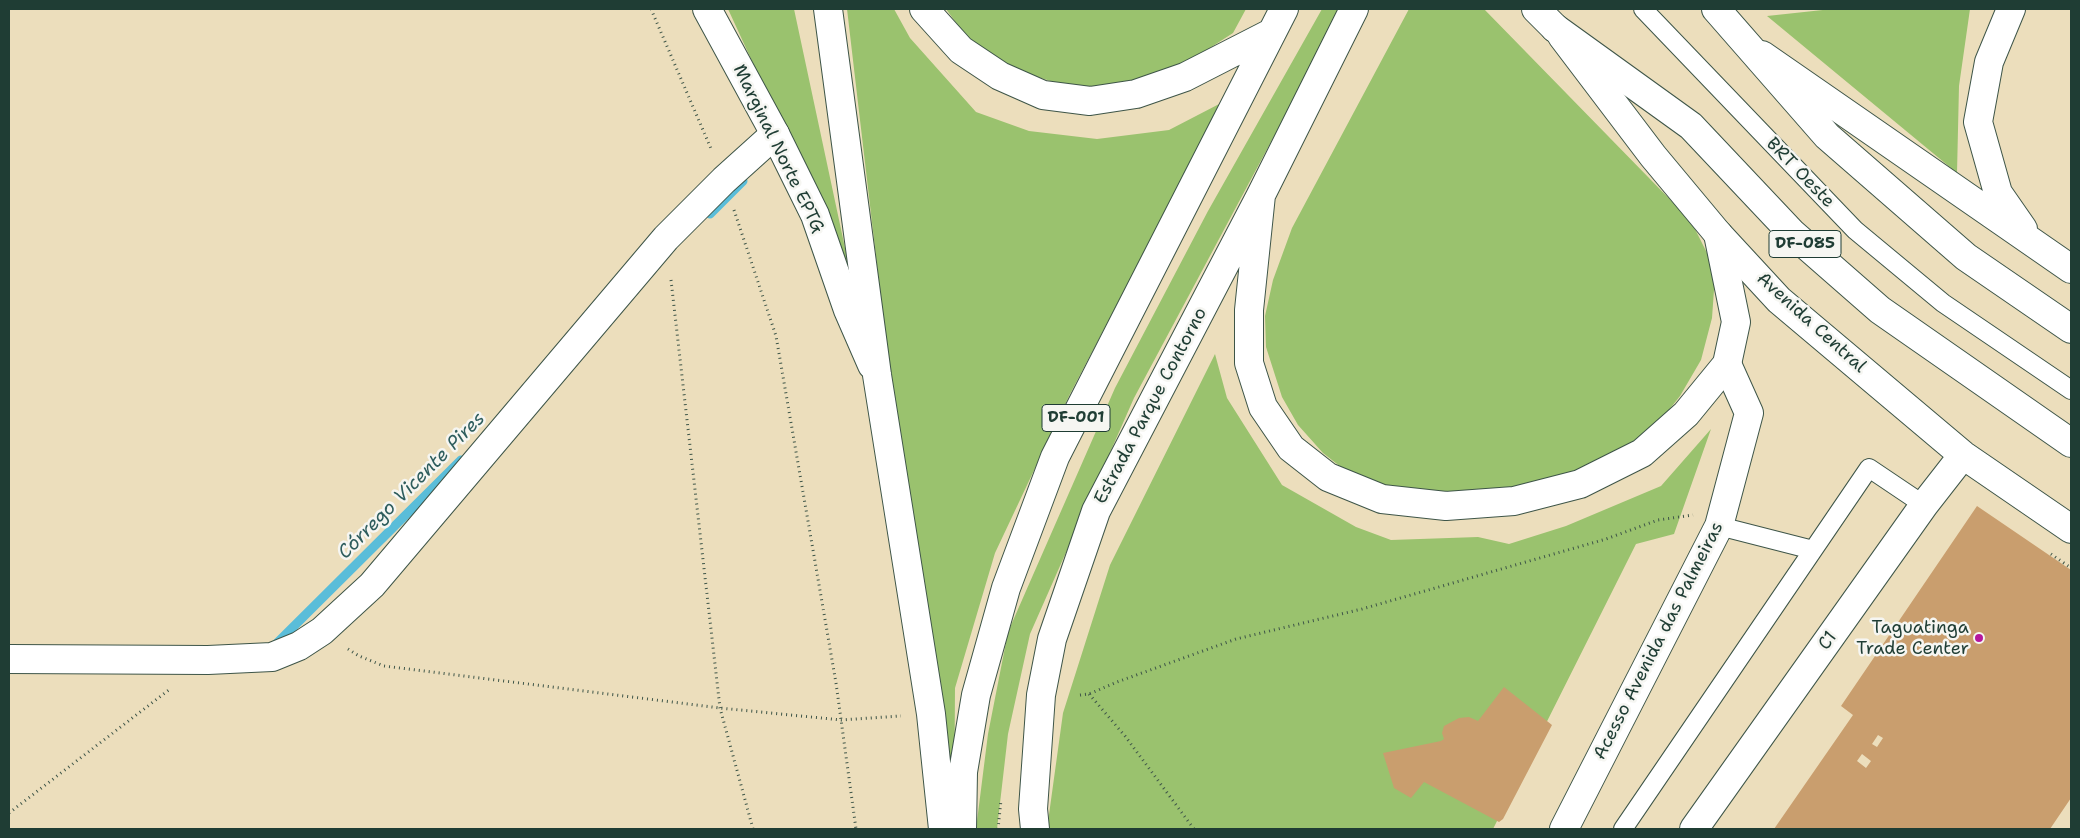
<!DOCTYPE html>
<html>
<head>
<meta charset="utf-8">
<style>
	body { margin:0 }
	#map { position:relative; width:2080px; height:838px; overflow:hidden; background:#ecdebc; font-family:"Shantell Sans",sans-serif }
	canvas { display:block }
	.frame { position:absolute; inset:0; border:10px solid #1f3d34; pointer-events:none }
</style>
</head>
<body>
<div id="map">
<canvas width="2080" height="838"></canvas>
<div class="frame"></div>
</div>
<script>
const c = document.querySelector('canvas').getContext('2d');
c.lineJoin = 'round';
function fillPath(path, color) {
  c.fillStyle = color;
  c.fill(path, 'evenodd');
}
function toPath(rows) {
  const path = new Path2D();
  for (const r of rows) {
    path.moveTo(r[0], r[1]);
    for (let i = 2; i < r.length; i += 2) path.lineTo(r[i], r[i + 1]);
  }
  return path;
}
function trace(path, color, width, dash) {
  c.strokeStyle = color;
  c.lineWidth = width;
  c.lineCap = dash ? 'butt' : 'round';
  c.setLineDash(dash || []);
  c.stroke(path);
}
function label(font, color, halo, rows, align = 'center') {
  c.font = font + ' "Shantell Sans",sans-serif';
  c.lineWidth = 5;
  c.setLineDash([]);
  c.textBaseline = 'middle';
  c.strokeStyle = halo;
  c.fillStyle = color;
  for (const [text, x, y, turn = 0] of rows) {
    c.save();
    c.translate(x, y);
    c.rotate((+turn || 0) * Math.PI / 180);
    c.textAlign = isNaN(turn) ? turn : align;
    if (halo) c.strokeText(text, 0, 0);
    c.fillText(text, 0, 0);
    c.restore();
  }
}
const green = toPath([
	[728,9,794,9,851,276],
	[847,9,894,9,910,38,976,112,1029,131,1097,139,1169,130,1223,102,1070,394,995,553,955,688,954,829,888,359],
	[946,9,1246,9,1233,33,1185,64,1129,83,1072,88,1010,68,965,35],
	[1322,9,1342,9,1134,398,1030,634,1008,734,997,829,976,829,988,734,1008,632,1115,388,1208,211],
	[1409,9,1484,9,1691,221,1708,255,1715,276,1712,318,1701,360,1680,396,1661,420,1611,462,1506,491,1453,496,1396,491,1346,471,1323,453,1298,425,1282,397,1266,347,1265,316,1273,280,1292,228],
	[1832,9,1970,9,1959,86,1957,173,1767,16],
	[1215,354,1227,398,1282,485,1356,527,1391,540,1478,537,1509,544,1566,526,1661,486,1711,429,1674,534,1636,544,1493,829,1047,829,1063,713,1110,565]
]);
const stream = toPath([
	[710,214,743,181],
	[273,647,461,460]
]);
const building = toPath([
	[1977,506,2071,570,2071,798,2050,829,1774,829,1853,715,1841,706],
	[1878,735,1883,738,1877,747,1872,744],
	[1862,754,1871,761,1866,768,1857,761],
	[1504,687,1552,725,1503,819,1499,822,1424,782,1411,798,1394,788,1383,753,1441,741,1444,739,1442,733,1444,726,1459,718,1469,717,1478,721]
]);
const path = toPath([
	[651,9,712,151],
	[734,210,776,336,836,683,856,829],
	[671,280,720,708,753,829],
	[2051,554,2071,568],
	[348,649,359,656,384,666,720,708,841,720,901,716],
	[1089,694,1125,736,1194,829],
	[1080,695,1089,694,1117,682,1236,639,1362,609,1606,539,1658,520,1693,515],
	[9,813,170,689],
	[998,829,1001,800]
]);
const lane = toPath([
	[1643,9,1855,230,1943,303,2071,390],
	[1719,526,1813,550],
	[1623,829,1869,468,1924,505]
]);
const secondary = toPath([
	[2011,9,1989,62,1978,122,1998,193,2023,229],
	[1562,36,1653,156,1718,234,1779,300,1963,455,2071,529],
	[1762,55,2071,269],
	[9,659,208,660,272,657,299,646,322,631,372,585,666,238,724,180,775,134],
	[1564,829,1719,526,1749,413,1727,364],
	[1694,829,1924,505,1963,455]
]);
const primary = toPath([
	[707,9,775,134,815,215,848,310,872,365],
	[1716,9,1827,136,1966,257,2071,329],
	[1555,28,1691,126,1792,233,1880,310,2071,443]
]);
const highway = toPath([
	[828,9,877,375,931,714,943,829],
	[924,9,961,50,1000,76,1043,95,1090,101,1136,94,1185,77,1271,33],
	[1536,9,1555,28],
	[1261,195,1249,310,1249,363,1263,407,1291,448,1328,477,1382,499,1446,506,1514,501,1580,484,1642,453,1686,414,1727,364,1736,322,1718,234],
	[962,829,963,772,976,695,1006,588,1055,457,1284,9],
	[1035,829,1033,809,1041,695,1052,639,1096,511,1261,195,1354,9]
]);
const markers = [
	[1979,638,5,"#b5179e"]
];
const shields = [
	[1805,244,72],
	[1076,418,68]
];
const shieldNames = [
	["DF-085",1805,244],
	["DF-001",1076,418]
];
const streetNames = [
	["Marginal Norte EPTG",778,149,64],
	["BRT Oeste",1800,173,46],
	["Avenida Central",1811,323,42],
	["Estrada Parque Contorno",1151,406,-62],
	["Acesso Avenida das Palmeiras",1659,641,-63],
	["C1",1828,641,-55]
];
const poiNames = [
	["Taguatinga",1969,628],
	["Trade Center",1969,649]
];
const waterNames = [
	["Córrego Vicente Pires",412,486,-45]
];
fillPath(green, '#9ac26e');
trace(stream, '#5abdd9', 9);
fillPath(building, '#c99e6e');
trace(lane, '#3e5548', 20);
trace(secondary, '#3e5548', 30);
trace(primary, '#3e5548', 30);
trace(highway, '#3e5548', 30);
trace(path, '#3e5548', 3, [1, 4]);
trace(lane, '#fff', 18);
trace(secondary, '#fff', 28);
trace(primary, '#fff', 28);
trace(highway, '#fff', 28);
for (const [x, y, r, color] of markers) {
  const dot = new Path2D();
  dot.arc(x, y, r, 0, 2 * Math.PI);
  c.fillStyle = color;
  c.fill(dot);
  trace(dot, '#f6f6f2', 2);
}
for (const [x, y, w] of shields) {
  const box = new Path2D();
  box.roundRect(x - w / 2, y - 13.5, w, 27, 4);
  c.fillStyle = '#f6f6f2';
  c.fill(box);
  trace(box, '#1f3d34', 1);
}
label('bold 16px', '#1f3d34', null, shieldNames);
label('18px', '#1f3d34', '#f6f6f2', streetNames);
label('18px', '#1f3d34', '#f6f6f2', poiNames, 'right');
label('italic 19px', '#2e5d5d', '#f6f6f2', waterNames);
</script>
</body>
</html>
